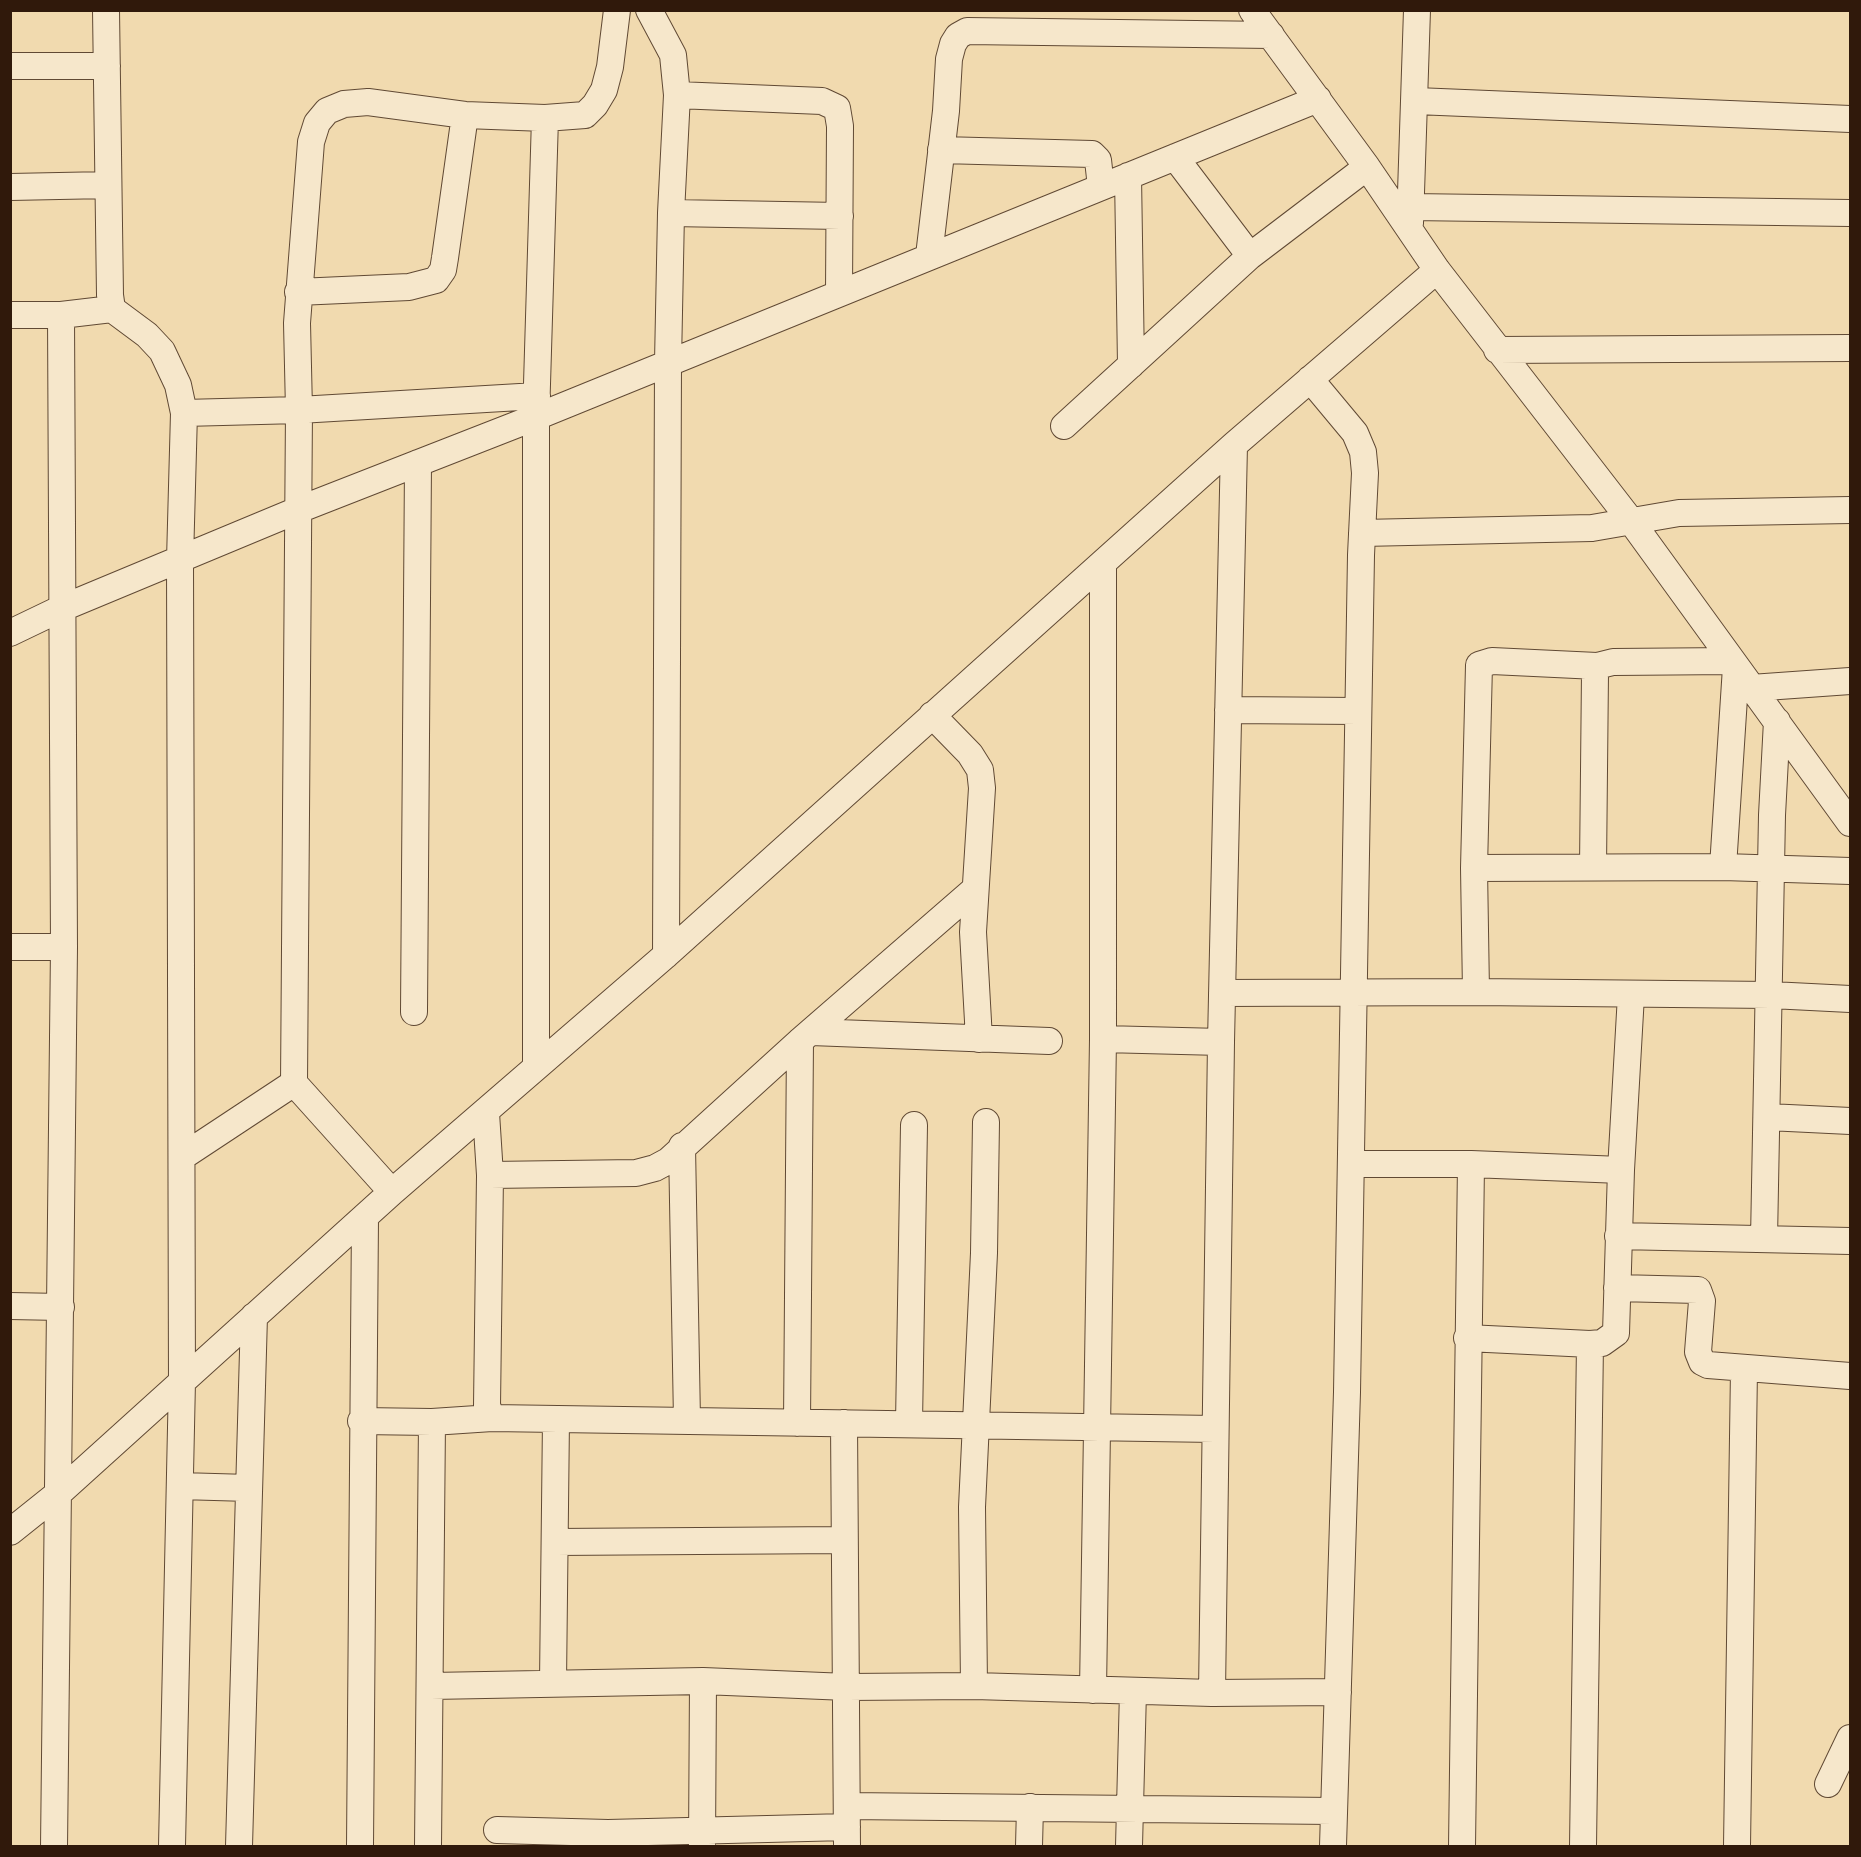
<!DOCTYPE html>
<html>
<head>
<meta charset="utf-8">
<style>
	body { margin:0 }
	#map { position:relative; width:1861px; height:1857px; overflow:hidden; background:#f1daaf; font-family:"Libre Caslon Text",serif }
	canvas { display:block }
	.frame { position:absolute; inset:0; border:12px solid #30190b; pointer-events:none }
</style>
</head>
<body>
<div id="map">
<canvas width="1861" height="1857"></canvas>
<div class="frame"></div>
</div>
<script>
const c = document.querySelector('canvas').getContext('2d');
c.lineJoin = 'round';
function toPath(rows) {
  const path = new Path2D();
  for (const r of rows) {
    path.moveTo(r[0], r[1]);
    for (let i = 2; i < r.length; i += 2) path.lineTo(r[i], r[i + 1]);
  }
  return path;
}
function trace(path, color, width, dash) {
  c.strokeStyle = color;
  c.lineWidth = width;
  c.lineCap = dash ? 'butt' : 'round';
  c.setLineDash(dash || []);
  c.stroke(path);
}
const minor = toPath([
	[106,10,110,295,112,309,147,335,162,351,178,385,184,413,299,410,537,396],
	[649,10,673,55,677,95,671,213,668,362,666,955],
	[1252,10,1367,167,1437,270,1631,521,1850,823],
	[10,66,107,66],
	[677,95,822,101,837,108,840,126,839,292],
	[1416,101,1850,119],
	[941,150,1092,154,1098,160,1101,187],
	[1175,157,1250,256],
	[1128,176,1131,365],
	[10,187,108,185],
	[1411,207,1850,213],
	[671,213,840,216],
	[1410,223,1417,10],
	[929,256,946,111,949,59,953,44,958,36,967,31,1271,35],
	[298,292,409,287,436,280,443,270,445,258,465,115],
	[10,315,61,315,112,309],
	[1497,350,1850,348],
	[1310,379,1355,433,1363,452,1365,473,1361,555,1347,1392,1333,1846],
	[1064,426,1250,256,1367,167],
	[1362,533,1592,528,1679,513,1850,510],
	[10,633,60,609,298,510,536,417,1318,99],
	[1597,666,1492,661,1479,665,1474,868,1476,992,1771,995,1850,999],
	[1751,688,1850,681],
	[1228,710,1358,711],
	[932,715,970,754,980,770,982,788,973,932,979,1039],
	[1593,867,1595,673,1597,666,1613,662,1732,661],
	[1723,867,1736,667],
	[1474,868,1723,867,1850,871],
	[10,947,64,947],
	[1222,993,1476,992],
	[414,1012,418,463],
	[811,1032,1049,1041],
	[1103,1039,1221,1042],
	[536,1067,536,417,545,118],
	[294,1083,392,1192],
	[486,1113,490,1175,487,1406,492,1418,1215,1429],
	[1768,1117,1850,1121],
	[682,1146,687,1420],
	[182,1157,294,1083,299,410,297,323,311,142,317,123,327,111,344,104,368,102,465,115,545,118,585,115,595,105,604,90,610,67,617,10],
	[1352,1164,1471,1164,1621,1170],
	[490,1175,636,1173,655,1168,668,1161,800,1041,975,889],
	[1618,1236,1850,1241],
	[1764,1239,1772,815,1777,721],
	[1617,1288,1698,1290,1702,1301,1698,1352,1702,1362,1708,1365,1850,1376],
	[10,1306,61,1307],
	[1467,1338,1590,1344,1602,1343,1616,1333,1621,1170,1631,995],
	[361,1421,432,1422,492,1418],
	[797,1423,800,1041],
	[844,1423,847,1846],
	[909,1423,914,1125],
	[180,1486,249,1488],
	[10,1532,60,1492,392,1192,666,955,1234,445,1437,270],
	[555,1542,844,1540],
	[553,1682,556,1419],
	[431,1686,703,1681,847,1687,974,1686,1212,1693,1338,1692],
	[974,1686,972,1507,984,1253,986,1122],
	[1093,1690,1103,1039,1103,564],
	[1212,1693,1221,1042,1234,445],
	[1828,1784,1850,1738],
	[847,1806,1333,1811],
	[497,1830,608,1833,847,1827],
	[54,1846,64,947,61,315],
	[172,1846,182,1381,180,560,184,413],
	[239,1846,254,1316],
	[360,1846,365,1218],
	[428,1846,432,1422],
	[702,1846,703,1681],
	[1029,1846,1030,1807],
	[1129,1846,1133,1691],
	[1462,1846,1471,1164],
	[1583,1846,1590,1344],
	[1737,1846,1744,1369]
]);
trace(minor, '#604934', 28);
trace(minor, '#f6e7cb', 26);
</script>
</body>
</html>
